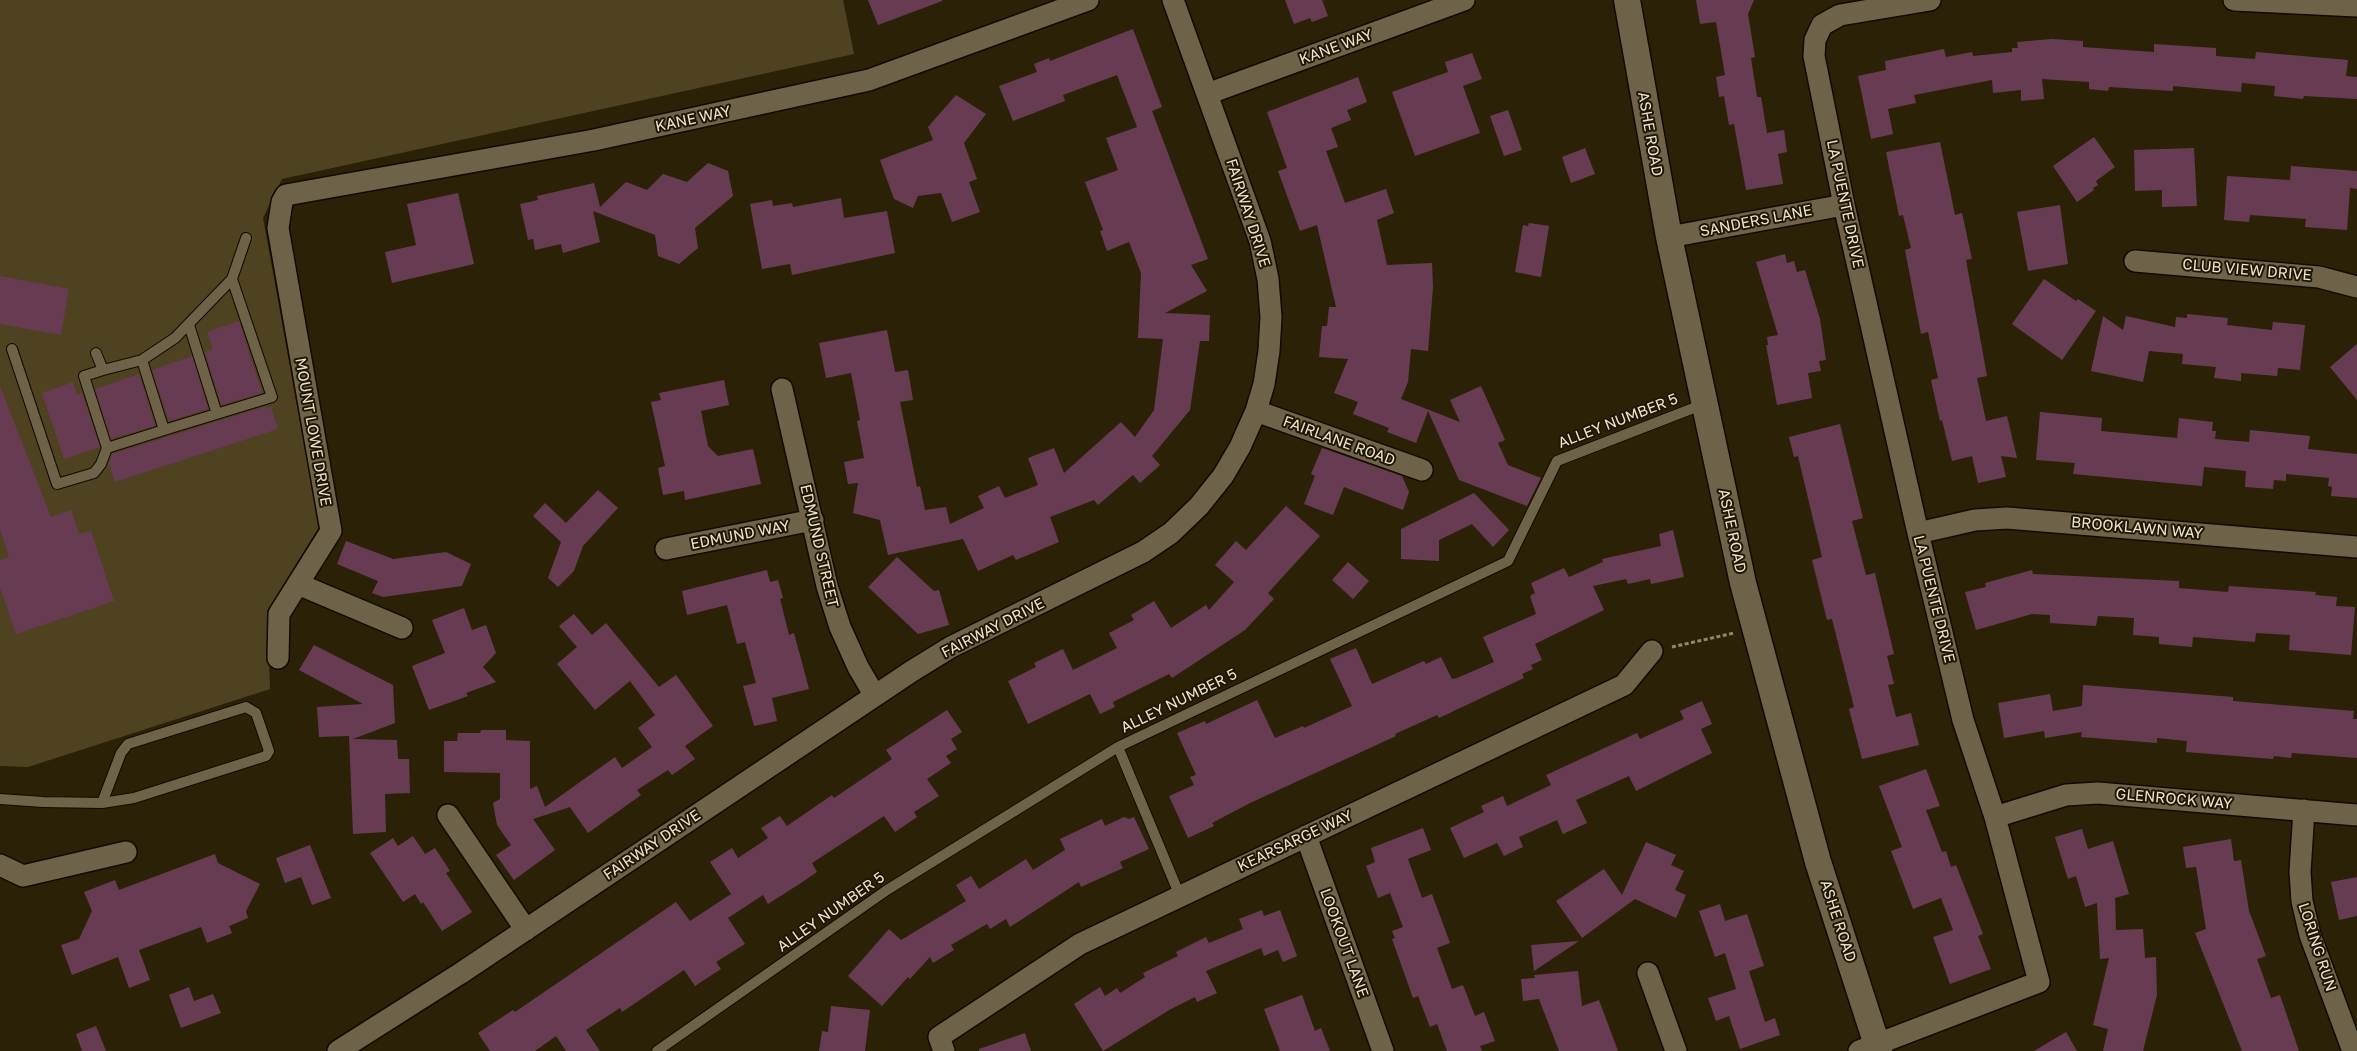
<!DOCTYPE html>
<html>
<head>
<meta charset="utf-8">
<style>
	body { margin:0 }
	canvas { display:block; background:#2a2107 }
</style>
</head>
<body>
<canvas width="2357" height="1051"></canvas>
<script>
const c = document.querySelector('canvas').getContext('2d');
c.lineJoin = 'round';
function fillPath(path, color) {
  c.fillStyle = color;
  c.fill(path, 'evenodd');
}
function toPath(rows) {
  const path = new Path2D();
  for (const r of rows) {
    path.moveTo(r[0], r[1]);
    for (let i = 2; i < r.length; i += 2) path.lineTo(r[i], r[i + 1]);
  }
  return path;
}
function trace(path, color, width, dash) {
  c.strokeStyle = color;
  c.lineWidth = width;
  c.lineCap = dash ? 'butt' : 'round';
  c.setLineDash(dash || []);
  c.stroke(path);
}
function label(font, color, halo, rows, align = 'center') {
  c.font = font + ' "Golos Text",sans-serif';
  c.lineWidth = 4;
  c.setLineDash([]);
  c.textBaseline = 'middle';
  c.strokeStyle = halo;
  c.fillStyle = color;
  for (const [text, x, y, turn = 0] of rows) {
    c.save();
    c.translate(x, y);
    c.rotate((+turn || 0) * Math.PI / 180);
    c.textAlign = isNaN(turn) ? turn : align;
    if (halo) c.strokeText(text, 0, 0);
    c.fillText(text, 0, 0);
    c.restore();
  }
}
const green = toPath([
	[0,0,843,0,854,54,282,179,263,218,319,527,267,611,270,689,28,767,0,766]
]);
const building = toPath([
	[868,0,942,0,942,1,878,25],
	[1285,0,1322,0,1328,16,1312,22,1310,18,1294,24],
	[1696,0,1754,0,1748,14,1755,57,1751,58,1757,97,1761,97,1767,133,1784,130,1787,152,1778,154,1783,184,1746,190,1734,124,1729,125,1724,96,1719,97,1716,77,1725,75,1716,22,1700,24],
	[1133,29,1162,107,1152,111,1208,259,1191,265,1207,291,1165,313,1210,315,1209,341,1200,341,1190,410,1152,456,1160,465,1140,483,1133,475,1098,505,1094,500,1050,517,1059,542,1016,560,1013,555,978,571,963,539,888,555,880,520,853,513,858,483,848,484,844,462,864,458,857,421,860,420,851,373,826,378,819,343,887,330,895,372,908,370,913,400,900,402,917,487,920,486,925,510,946,507,950,524,984,508,978,496,999,486,1005,498,1038,485,1028,458,1054,448,1064,473,1121,422,1135,437,1154,410,1163,339,1138,338,1141,273,1129,242,1107,251,1100,231,1103,230,1085,182,1118,170,1106,138,1137,127,1117,75,1063,95,1065,101,1013,121,999,86,1037,72,1034,64,1049,58,1050,61],
	[2052,39,2083,41,2083,47,2111,49,2154,52,2154,44,2216,48,2216,56,2255,59,2256,52,2348,60,2346,76,2357,77,2357,99,2304,96,2303,99,2274,96,2275,86,2242,83,2241,92,2173,86,2173,91,2109,87,2108,91,2089,89,2089,82,2042,79,2044,99,2021,101,2021,90,1993,93,1992,80,1914,95,1916,103,1888,109,1893,134,1871,139,1858,76,1886,70,1885,61,1944,49,1946,57,1972,52,1973,56,2012,52,2012,48,2018,48,2017,42],
	[1472,53,1482,79,1463,86,1480,133,1415,156,1392,92,1448,72,1445,62],
	[1358,77,1367,102,1347,110,1351,120,1331,128,1338,147,1326,151,1345,203,1386,189,1394,213,1377,220,1387,265,1432,263,1433,287,1428,351,1411,349,1408,382,1401,399,1460,422,1450,400,1481,386,1505,440,1498,443,1508,465,1541,478,1527,506,1459,480,1428,411,1416,443,1387,432,1389,428,1353,414,1358,402,1334,393,1348,359,1319,357,1322,326,1327,326,1329,307,1336,307,1317,225,1300,231,1278,171,1287,168,1267,112],
	[956,95,986,114,964,143,977,179,969,182,980,212,952,222,941,193,918,196,913,208,894,199,880,160,933,140,928,127],
	[1508,110,1522,150,1504,156,1490,116],
	[2094,137,2115,167,2096,181,2098,185,2093,188,2094,190,2077,202,2053,166],
	[1940,142,1955,215,1962,213,1972,259,1966,260,1987,376,1977,378,1986,421,2007,416,2017,458,2001,456,2006,477,1978,483,1972,456,1952,461,1942,420,1940,421,1931,380,1938,378,1928,332,1921,334,1905,250,1911,248,1903,215,1899,216,1886,152],
	[1585,148,1595,174,1571,183,1562,157],
	[2194,148,2197,206,2162,207,2162,190,2135,191,2134,150],
	[708,163,728,171,733,196,695,228,698,248,679,264,658,256,655,235,593,211,600,242,563,253,561,244,535,250,533,239,528,240,520,204,538,200,537,196,594,183,600,207,626,182,647,190,663,174,687,182],
	[2291,166,2357,171,2357,189,2350,188,2347,230,2305,227,2306,219,2250,215,2249,222,2224,220,2227,176,2290,180],
	[458,193,474,264,392,283,385,252,416,245,407,204],
	[841,198,844,218,887,211,895,253,792,275,790,264,762,269,750,204,772,200,773,206,792,203,793,207],
	[2060,205,2068,264,2028,271,2017,212],
	[1529,223,1549,226,1541,277,1515,272,1523,225,1528,226],
	[1785,254,1787,263,1794,261,1797,272,1805,270,1820,319,1826,360,1819,361,1821,371,1808,373,1812,398,1777,405,1766,345,1768,345,1767,337,1778,335,1756,262],
	[0,276,69,289,61,335,0,324],
	[2044,279,2076,301,2078,299,2096,311,2062,360,2012,324],
	[2187,314,2228,318,2227,325,2272,330,2273,322,2305,325,2300,370,2278,368,2277,376,2241,373,2241,381,2214,378,2216,367,2182,364,2183,354,2149,351,2143,382,2091,371,2103,316,2123,330,2126,316,2175,327,2176,317,2187,318],
	[239,321,262,393,221,405,205,352,213,349,207,332],
	[2357,344,2357,400,2330,367],
	[192,356,208,409,169,421,152,370],
	[139,374,155,426,111,439,95,389],
	[724,380,729,405,701,411,708,446,718,456,753,449,761,484,685,500,684,491,663,495,658,468,665,466,651,402,661,400,659,393],
	[73,382,77,395,82,393,100,447,64,459,42,393],
	[0,386,51,517,71,510,79,534,91,531,114,601,16,634,0,587,0,560,9,557,0,529],
	[267,406,267,408,271,407,278,429,115,482,109,463,112,454],
	[2040,412,2102,418,2101,431,2177,438,2179,418,2213,422,2212,431,2216,431,2215,439,2249,442,2250,430,2310,436,2308,449,2357,454,2357,498,2331,496,2332,487,2328,486,2329,478,2286,474,2286,481,2274,480,2273,489,2245,487,2246,471,2204,467,2202,486,2073,474,2075,463,2036,460],
	[1840,424,1863,518,1852,521,1866,575,1875,573,1894,654,1887,656,1894,684,1888,685,1896,717,1911,713,1919,745,1862,759,1849,709,1854,707,1832,619,1827,620,1812,560,1822,557,1798,456,1794,457,1789,437],
	[1322,448,1402,476,1409,492,1403,510,1344,487,1333,515,1304,504,1315,476,1311,474],
	[598,490,618,508,583,546,574,571,558,587,548,578,561,542,533,516,545,503,566,523],
	[1474,493,1509,530,1493,547,1472,524,1439,540,1439,561,1401,559,1401,529],
	[1286,506,1320,536,1268,593,1274,599,1245,630,1172,678,1169,674,1113,702,1115,707,1100,714,1090,694,1028,724,1008,681,1036,667,1034,663,1063,649,1073,670,1117,648,1109,633,1134,620,1131,615,1154,601,1171,628,1206,605,1209,610,1234,582,1215,565,1236,541,1246,550],
	[1673,530,1684,577,1651,584,1650,579,1628,584,1626,579,1593,586,1604,610,1535,644,1542,660,1531,665,1533,669,1522,674,1524,678,1439,718,1437,715,1395,734,1396,736,1250,803,1212,823,1214,826,1188,838,1169,796,1194,785,1190,777,1196,775,1177,733,1205,721,1206,724,1257,700,1275,738,1303,726,1304,728,1352,706,1330,659,1356,648,1372,684,1424,661,1426,664,1441,657,1452,679,1457,678,1494,662,1483,637,1536,614,1530,596,1535,593,1531,583,1564,568,1569,577,1603,562,1602,559,1661,546,1659,534],
	[346,541,393,559,446,552,471,564,462,586,383,597,372,593,378,581,337,564],
	[897,557,934,591,939,590,949,625,918,634,868,587],
	[1348,562,1369,581,1353,599,1332,580],
	[767,570,770,582,778,580,783,598,780,599,789,635,794,633,809,689,772,698,777,721,754,726,743,686,756,683,745,642,737,644,727,605,687,615,682,591],
	[2032,570,2033,574,2179,581,2179,588,2228,592,2229,586,2316,592,2315,595,2337,597,2336,606,2355,607,2351,655,2289,650,2290,635,2256,633,2255,642,2193,637,2192,647,2159,644,2159,637,2133,635,2134,618,2098,616,2096,626,2050,623,2050,615,2032,614,1976,630,1965,592,1986,587,1985,583],
	[464,608,472,630,486,625,496,653,483,667,496,682,466,693,468,696,429,710,412,666,445,653,432,620],
	[574,614,592,635,606,623,659,687,676,675,713,726,685,746,695,759,672,775,668,770,637,790,641,795,588,833,570,807,533,819,555,850,514,880,496,855,511,845,497,825,493,803,500,799,500,773,444,772,444,741,457,741,458,733,480,733,481,730,506,730,506,740,530,741,530,789,537,786,545,807,615,757,622,768,652,747,638,728,655,715,630,681,595,710,557,664,577,647,559,626],
	[314,645,393,685,395,723,353,739,397,740,398,759,409,759,410,793,385,794,386,832,353,834,349,736,319,737,317,707,363,704,299,670],
	[2083,685,2233,697,2233,701,2354,711,2353,719,2357,719,2357,758,2292,753,2291,758,2274,756,2273,759,2186,752,2187,741,2157,738,2157,743,2081,737,2082,732,2045,738,2044,731,2004,738,1998,703,2050,694,2053,711,2082,706],
	[1702,701,1712,724,1701,729,1712,753,1636,791,1629,776,1576,800,1587,823,1563,834,1557,820,1519,837,1523,847,1504,856,1497,843,1464,858,1450,828,1484,812,1481,806,1503,796,1507,806,1551,785,1546,775,1637,733,1640,739,1684,719,1680,711],
	[947,710,962,732,951,739,957,749,946,756,951,763,927,779,939,796,914,812,917,817,895,832,884,816,812,863,817,872,801,883,768,904,763,895,728,918,745,944,716,962,721,969,695,986,684,970,622,1012,620,1008,586,1030,600,1051,566,1051,556,1036,535,1051,490,1051,478,1033,513,1010,515,1012,676,902,690,921,731,894,710,862,732,848,738,858,768,838,761,828,780,816,787,826,832,795,834,798,892,759,886,750],
	[1926,769,1940,806,1926,810,1942,852,1946,851,1951,867,1956,865,1983,934,1978,936,1991,969,1950,984,1933,937,1953,930,1941,898,1913,909,1891,851,1902,847,1879,786],
	[1124,817,1129,819,1134,817,1149,849,1120,862,1123,868,1081,887,1079,882,1010,927,1006,919,990,929,987,924,951,945,954,950,933,963,930,957,910,979,908,977,882,1006,848,976,889,929,901,940,966,901,956,885,971,876,979,889,1026,859,1033,870,1065,850,1060,839,1102,819,1105,826],
	[1423,828,1431,850,1408,859,1422,898,1432,894,1450,943,1437,948,1452,989,1463,985,1475,1016,1484,1012,1495,1041,1480,1046,1482,1051,1447,1051,1437,1024,1430,1027,1418,996,1413,998,1392,939,1395,938,1392,931,1403,927,1390,893,1378,898,1366,866,1375,862,1371,848],
	[2082,829,2088,849,2113,841,2129,894,2115,898,2116,930,2143,929,2145,958,2156,957,2157,995,2143,1051,2103,1051,2108,1029,2093,1025,2109,958,2100,959,2097,903,2085,907,2076,876,2068,879,2055,837],
	[413,836,425,854,435,848,450,871,446,873,472,912,442,931,423,902,421,904,415,894,403,902,370,853,393,838,398,846],
	[2231,839,2234,861,2241,860,2249,911,2266,956,2257,959,2271,998,2280,995,2299,1051,2242,1051,2195,933,2206,929,2196,867,2186,868,2183,847],
	[1646,842,1676,855,1671,865,1684,871,1675,890,1686,895,1676,918,1635,899,1582,938,1556,901,1604,869,1622,895],
	[310,845,331,898,312,905,301,877,285,883,276,858],
	[215,854,218,863,260,884,246,911,248,918,229,926,232,933,207,943,201,927,139,950,150,980,129,988,118,957,72,975,61,945,79,939,92,911,84,892,115,880,119,890],
	[2357,877,2357,916,2339,920,2331,882],
	[1720,904,1725,921,1747,914,1764,966,1749,971,1765,1022,1775,1018,1780,1035,1740,1049,1729,1016,1716,1021,1708,998,1736,989,1725,953,1715,957,1699,911],
	[1262,910,1264,916,1280,910,1297,956,1283,962,1278,950,1264,956,1261,948,1206,971,1217,993,1197,1002,1195,997,1171,1009,1103,1051,1074,1004,1100,987,1105,996,1117,988,1120,993,1145,977,1143,973,1178,956,1176,952,1206,937,1209,943,1243,929,1239,919],
	[1579,941,1534,971,1531,945],
	[1578,971,1582,1006,1599,1000,1618,1051,1559,1051,1539,999,1523,1001,1521,979,1535,978,1534,975],
	[189,987,194,1001,213,994,221,1013,181,1028,169,995],
	[1302,995,1315,1031,1321,1028,1330,1051,1280,1051,1264,1009],
	[831,1006,870,1010,865,1051,819,1051,822,1031,828,1032],
	[96,1026,106,1051,82,1051,76,1034],
	[2066,1032,2077,1051,2034,1051],
	[1025,1033,1031,1051,979,1051,979,1049]
]);
const path = toPath([
	[1672,647,1734,633]
]);
const service = toPath([
	[232,279,246,238],
	[189,325,217,414],
	[12,349,57,484,94,473,101,464,107,448,84,376,103,370,96,353],
	[103,370,142,360],
	[107,448,164,430,272,397,232,279,175,338,142,360,164,430],
	[246,707,256,713,269,751,266,756,134,798,102,803,121,753,128,744,246,707],
	[1118,747,1180,896],
	[0,799,43,802,102,803],
	[657,1051,887,890,1118,747,1508,561,1557,461,1704,404]
]);
const minor = toPath([
	[2234,0,2357,6],
	[1207,94,1464,0],
	[1669,237,1844,205],
	[2135,261,2319,277,2357,287],
	[782,389,827,586,840,627,858,667,875,696],
	[1256,411,1422,470],
	[1918,533,1975,520,2007,518,2357,547],
	[666,549,813,520],
	[298,584,402,628],
	[278,658,279,614,331,531,278,228,282,202,286,195,594,140,869,80,1088,0],
	[2304,810,2300,872,2302,901,2310,935,2353,1051],
	[448,815,526,930],
	[1995,817,2066,795,2098,793,2357,815],
	[1306,836,1383,1051],
	[0,865,23,876,126,852],
	[1648,973,1676,1051],
	[338,1051,461,973,912,671,951,647,1143,552,1171,533,1199,506,1223,476,1240,447,1256,411,1264,384,1269,351,1271,317,1268,279,1260,241,1173,0],
	[944,1051,939,1037,1080,944,1624,685,1652,651],
	[1859,1051,2039,982,1995,817,1963,720,1918,533,1844,205,1814,56,1815,40,1822,25,1840,15,1930,0]
]);
const tertiary = toPath([
	[1627,0,1669,237,1743,583,1818,862,1879,1051]
]);
const streetNames = [
	["KANE WAY",1336,47,-20],
	["KANE WAY",693,119,-12],
	["ASHE ROAD",1650,134,80],
	["LA PUENTE DRIVE",1845,204,78],
	["FAIRWAY DRIVE",1248,213,72],
	["SANDERS LANE",1756,221,-11],
	["CLUB VIEW DRIVE",2247,270,5],
	["ALLEY NUMBER 5",1618,421,-21],
	["MOUNT LOWE DRIVE",313,432,80],
	["FAIRLANE ROAD",1339,441,20],
	["BROOKLAWN WAY",2137,528,5],
	["ASHE ROAD",1732,531,78],
	["EDMUND WAY",740,535,-11],
	["EDMUND STREET",819,546,77],
	["LA PUENTE DRIVE",1934,599,76],
	["FAIRWAY DRIVE",993,628,-27],
	["ALLEY NUMBER 5",1179,701,-26],
	["GLENROCK WAY",2174,799,5],
	["KEARSARGE WAY",1295,841,-25],
	["FAIRWAY DRIVE",652,845,-34],
	["ALLEY NUMBER 5",831,912,-35],
	["ASHE ROAD",1838,921,72],
	["LOOKOUT LANE",1344,943,70],
	["LORING RUN",2317,947,72]
];
fillPath(green, '#4e4221');
fillPath(building, '#673c53');
trace(service, '#130a00', 12);
trace(minor, '#130a00', 24);
trace(tertiary, '#130a00', 29);
trace(path, '#8f8874', 3, [4, 2.5]);
trace(service, '#6e6348', 10);
trace(minor, '#6e6348', 21);
trace(tertiary, '#6e6348', 26);
label('15px', '#e9e3d4', '#211701', streetNames);
</script>
</body>
</html>
